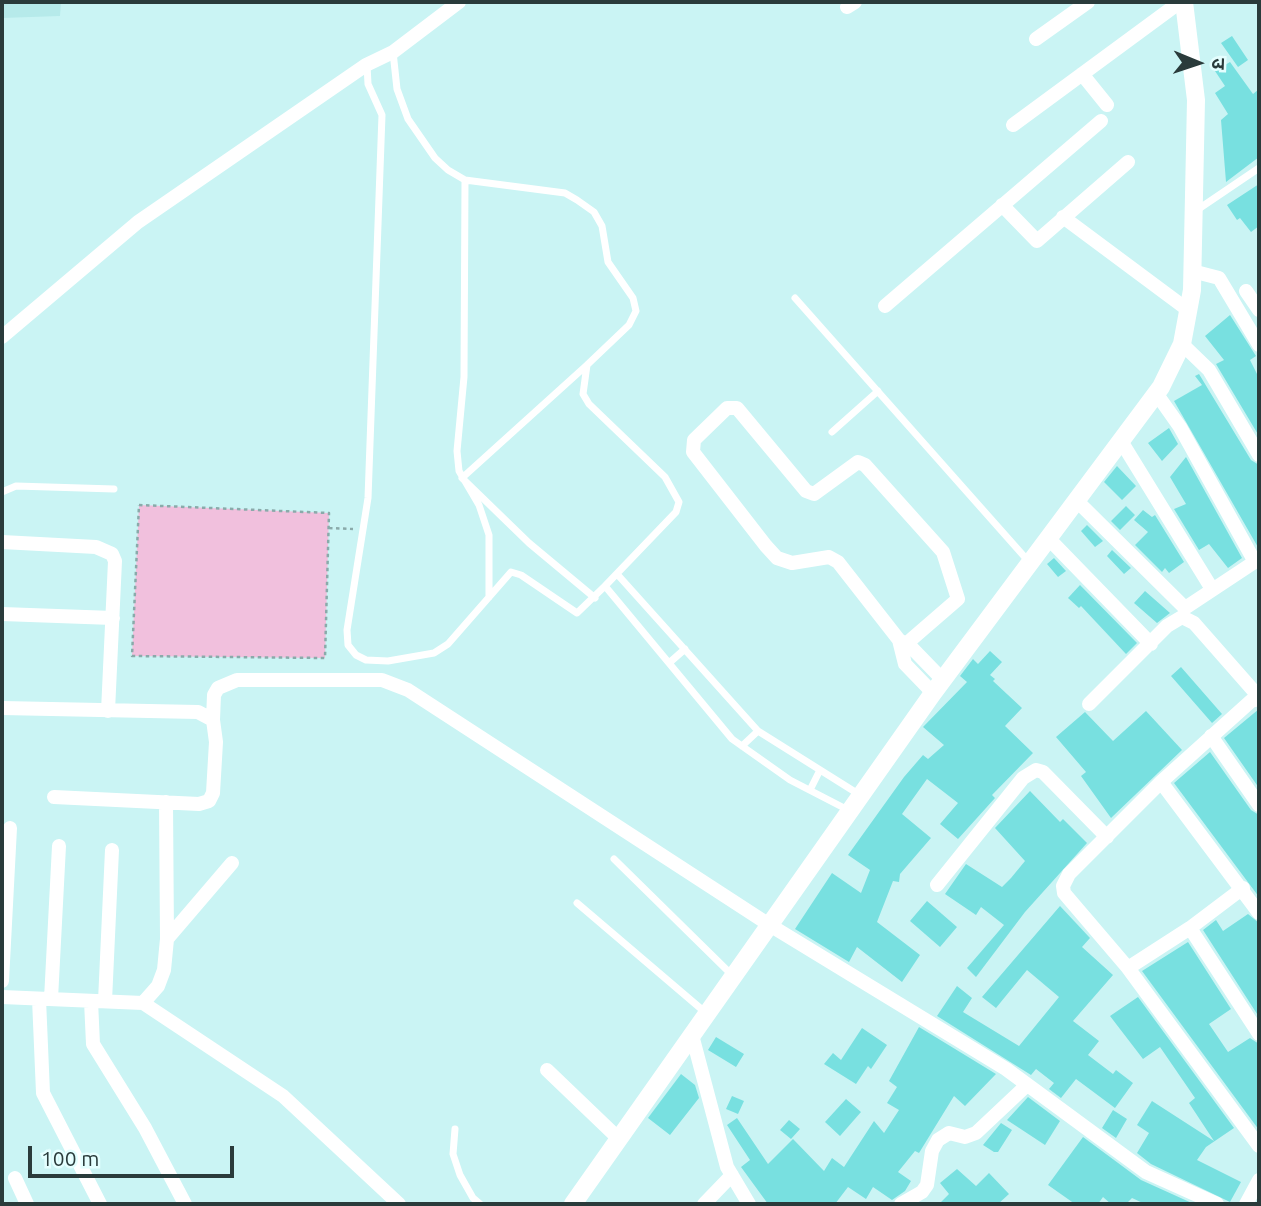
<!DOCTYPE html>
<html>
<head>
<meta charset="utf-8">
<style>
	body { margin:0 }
	#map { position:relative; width:1261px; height:1206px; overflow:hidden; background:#caf4f4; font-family:Ubuntu,"Noto Sans Devanagari",sans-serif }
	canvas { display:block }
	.frame { position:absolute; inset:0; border:4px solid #2a3b3b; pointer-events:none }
	.north { position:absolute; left:1163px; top:28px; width:70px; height:70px; -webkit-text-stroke:5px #e4fefe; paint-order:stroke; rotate:92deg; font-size:19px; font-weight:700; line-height:28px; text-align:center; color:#2a3b3b }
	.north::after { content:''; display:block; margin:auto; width:24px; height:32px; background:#2a3b3b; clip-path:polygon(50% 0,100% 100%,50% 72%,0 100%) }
	.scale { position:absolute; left:28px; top:1146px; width:206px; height:32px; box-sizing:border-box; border:4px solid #2a3b3b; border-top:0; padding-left:9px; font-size:21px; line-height:24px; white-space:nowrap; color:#2a3b3b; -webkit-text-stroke:5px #e4fefe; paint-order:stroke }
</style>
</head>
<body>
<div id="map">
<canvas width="1261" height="1206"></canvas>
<div class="frame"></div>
<div class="north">उ</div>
<div class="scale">100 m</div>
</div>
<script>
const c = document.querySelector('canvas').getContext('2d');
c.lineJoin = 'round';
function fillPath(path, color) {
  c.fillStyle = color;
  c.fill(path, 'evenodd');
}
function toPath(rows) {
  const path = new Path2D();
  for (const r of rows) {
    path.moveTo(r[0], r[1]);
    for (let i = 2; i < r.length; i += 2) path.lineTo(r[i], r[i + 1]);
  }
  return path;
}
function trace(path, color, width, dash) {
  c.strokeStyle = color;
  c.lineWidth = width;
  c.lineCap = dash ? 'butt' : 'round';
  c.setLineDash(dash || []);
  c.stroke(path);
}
const built = toPath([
	[2,2,61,2,60,16,2,18]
]);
const green = toPath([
	[139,505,329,513,325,658,132,656]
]);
const building = toPath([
	[1232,36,1248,60,1238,67,1221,43],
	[1230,62,1253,94,1259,89,1259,157,1226,182,1221,120,1228,114,1215,93,1225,86,1215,71],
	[1259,184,1259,226,1251,232,1240,218,1237,220,1227,205],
	[1230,315,1256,356,1250,360,1259,378,1259,436,1216,364,1224,360,1205,336],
	[1199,374,1251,460,1259,465,1259,549,1174,401,1202,385,1195,376],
	[1169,428,1178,444,1162,461,1148,443],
	[1186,457,1242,558,1228,568,1209,544,1199,550,1174,509,1186,504,1170,477],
	[1117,466,1136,486,1122,500,1104,482],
	[1126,506,1135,515,1120,530,1111,521],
	[1143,510,1152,517,1155,515,1184,562,1169,573,1165,568,1162,572,1135,545,1148,532,1134,520],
	[1087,525,1103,541,1095,547,1081,531],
	[1112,550,1131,568,1124,574,1107,556],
	[1054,558,1066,571,1058,577,1047,564],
	[1080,585,1137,643,1126,654,1081,606,1079,608,1068,598],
	[1145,591,1170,613,1157,623,1134,603],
	[990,651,1002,662,990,675,995,679,993,681,1022,708,1005,726,1033,753,992,795,995,798,958,839,940,824,958,803,927,779,902,814,931,838,900,874,899,882,893,881,877,922,920,955,902,982,857,947,849,962,795,929,832,873,861,893,870,870,848,855,904,777,923,755,928,759,944,745,923,727,967,682,960,676,973,659,978,664],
	[1181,667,1222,714,1212,723,1171,676],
	[1259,709,1259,788,1224,738],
	[1146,711,1182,750,1111,818,1081,776,1086,772,1056,737,1085,712,1113,741],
	[1210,752,1251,810,1259,815,1259,897,1174,783],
	[1030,791,1060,822,1063,819,1087,843,1025,912,976,977,967,968,1004,925,981,907,976,915,945,894,966,864,1002,887,1011,878,1025,861,995,828],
	[927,901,957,927,940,947,910,921],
	[1060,906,1090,938,1082,947,1113,975,1073,1021,1099,1041,1088,1055,1113,1074,1116,1070,1133,1083,1115,1108,1076,1079,1061,1098,1049,1089,1054,1083,1036,1069,1031,1075,937,1016,957,986,972,998,963,1012,1019,1046,1059,997,1027,970,996,1008,982,997],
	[1248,914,1259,923,1259,1017,1203,930,1216,920,1223,931],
	[1188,942,1231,1009,1209,1024,1228,1052,1250,1038,1259,1044,1259,1130,1142,971],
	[1138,997,1234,1128,1206,1147,1197,1160,1241,1182,1230,1202,1151,1164,1137,1153,1149,1133,1137,1125,1152,1101,1214,1141,1189,1103,1195,1098,1160,1047,1143,1059,1110,1016],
	[919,1027,996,1074,965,1106,954,1096,919,1153,915,1151,898,1172,911,1181,905,1191,892,1200,873,1187,866,1199,848,1187,835,1204,768,1204,741,1167,750,1160,727,1125,737,1118,768,1164,793,1139,824,1171,832,1158,844,1167,874,1121,884,1133,899,1110,887,1103,897,1087,889,1081],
	[862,1028,887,1045,871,1069,868,1066,856,1084,824,1064,833,1053,841,1060],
	[716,1037,744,1054,736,1067,708,1050],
	[681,1074,695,1085,699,1098,670,1135,648,1118],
	[732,1096,744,1101,738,1114,726,1109],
	[1028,1097,1060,1121,1045,1145,1007,1120],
	[846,1099,861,1112,840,1136,825,1122],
	[1113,1110,1127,1119,1116,1138,1102,1128],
	[789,1120,800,1129,791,1139,780,1130],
	[1001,1123,1012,1130,998,1152,994,1152,983,1145],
	[1083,1137,1141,1180,1194,1204,1145,1204,1132,1198,1126,1204,1111,1204,1103,1197,1098,1204,1075,1204,1048,1185],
	[957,1169,976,1186,989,1173,1009,1194,998,1204,939,1204,949,1194,940,1183]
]);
const path = toPath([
	[139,505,329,513,325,658,132,656,139,505],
	[329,528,353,529]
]);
const service = toPath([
	[393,52,397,89,408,119,435,158,448,170,465,180,565,193,577,200,594,212,602,226,608,262,633,298,636,311,629,325,587,365,583,394,589,404,665,477,679,502,676,512,605,586],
	[367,65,368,84,382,115,368,498,347,630,348,645,356,655,366,660,388,661,434,653,448,644,511,572,521,575,577,613,605,586,732,739,790,780,850,811],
	[465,180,464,377,457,451,459,471,479,505,489,535,489,597],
	[1197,210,1259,168],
	[795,298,1030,563],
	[587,365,462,478,529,543,595,598],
	[832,432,878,391],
	[2,492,16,486,114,489],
	[617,574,758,731,860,795],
	[669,663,685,649],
	[742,746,758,731],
	[810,790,820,770],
	[614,859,732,975],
	[577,903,706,1013],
	[455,1129,453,1154,460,1175,473,1198,480,1204]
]);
const minor = toPath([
	[847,7,855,2],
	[1036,39,1088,2],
	[1082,74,1107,105],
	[1013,125,1180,2],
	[1002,205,1037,241,1128,162],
	[1063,217,1188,310],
	[1192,271,1219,278,1259,345],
	[1246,291,1259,310],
	[885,306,1101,121],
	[2,337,138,222,366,65,393,52,459,2],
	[1182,344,1209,370,1259,455],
	[1156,393,1180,427,1255,562],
	[1121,441,1212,589],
	[1077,501,1185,608,1259,559],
	[1049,539,1151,644],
	[2,542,96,547,112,554,115,561,108,711],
	[2,614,113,618],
	[899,640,905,664,933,693],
	[906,644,958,599,943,552,865,465,858,462,814,494,806,491,737,408,727,408,694,440,693,452,766,546,777,558,792,563,829,557,838,562,899,640,911,647,943,680],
	[1089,704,1167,626,1182,617,1194,623,1259,697],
	[2,708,198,712,213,720,216,742,213,793,209,801,199,804,54,797],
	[213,720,214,695,218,688,237,680,382,680,408,690,768,924,1006,1069,1146,1172,1217,1204],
	[1211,736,1259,805],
	[1161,782,1251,701,1259,699],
	[937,885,1023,778,1036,770,1043,772,1107,837],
	[1259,913,1161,782,1069,874,1063,886,1064,893,1128,968,1259,1146],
	[1190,928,1259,1034],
	[167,939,232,863],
	[1128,968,1190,928,1243,888],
	[2,981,10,828],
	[2,997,143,1003,283,1096,399,1204],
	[39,999,43,1093,100,1204],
	[51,999,59,846],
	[91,1001,93,1044,145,1128,185,1204],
	[105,1001,112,850],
	[143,1003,158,986,164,970,167,939,166,802],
	[692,1035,727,1167,749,1204],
	[547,1070,619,1139],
	[15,1178,27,1204],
	[704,1204,732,1175],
	[901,1204,922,1192,927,1185,932,1151,938,1140,949,1133,965,1137,976,1133,1027,1085],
	[1246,1204,1259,1180]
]);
const tertiary = toPath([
	[573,1204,933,693,1161,387,1182,344,1192,290,1196,100,1184,2]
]);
fillPath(built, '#b6eaea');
fillPath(green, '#f1c0dd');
fillPath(building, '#78e0e0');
trace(path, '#8aaaaa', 2.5, [3.5, 3.5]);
trace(service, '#fff', 7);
trace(minor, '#fff', 14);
trace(tertiary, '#fff', 18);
</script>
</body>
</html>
